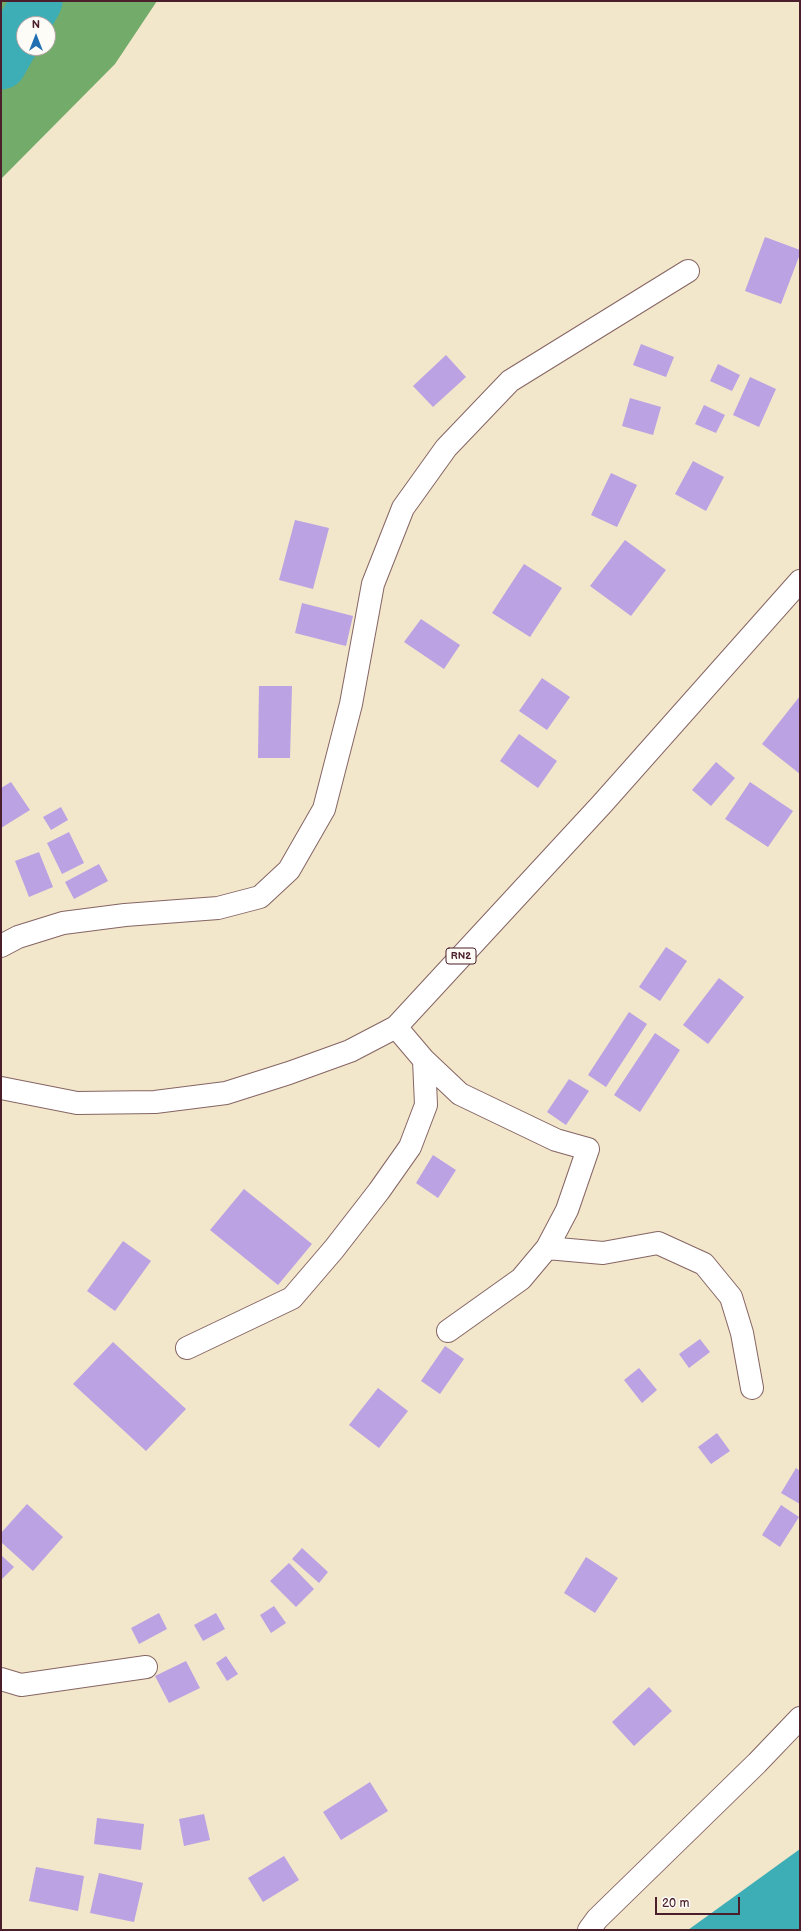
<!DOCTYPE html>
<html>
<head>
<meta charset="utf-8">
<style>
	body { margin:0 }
	#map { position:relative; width:801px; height:1931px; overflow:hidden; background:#f2e6cb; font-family:"Balsamiq Sans",sans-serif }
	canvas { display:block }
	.frame { position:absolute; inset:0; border:2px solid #4a1f2b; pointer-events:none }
	.north { position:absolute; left:16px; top:16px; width:40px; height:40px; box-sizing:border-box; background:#fdfcf7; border:1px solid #b5a4a5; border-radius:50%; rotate:0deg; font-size:11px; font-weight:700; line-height:16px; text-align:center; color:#4a1f2b }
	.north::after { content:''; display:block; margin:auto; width:14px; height:18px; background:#1f6fb2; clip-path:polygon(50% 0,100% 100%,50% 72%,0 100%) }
	.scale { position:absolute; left:655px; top:1897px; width:85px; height:18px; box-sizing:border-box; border:2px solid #4a1f2b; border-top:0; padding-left:5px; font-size:12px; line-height:14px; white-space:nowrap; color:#4a1f2b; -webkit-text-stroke:3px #fdfcf7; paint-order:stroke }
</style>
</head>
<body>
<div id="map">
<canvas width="801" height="1931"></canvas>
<div class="frame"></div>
<div class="north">N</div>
<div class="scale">20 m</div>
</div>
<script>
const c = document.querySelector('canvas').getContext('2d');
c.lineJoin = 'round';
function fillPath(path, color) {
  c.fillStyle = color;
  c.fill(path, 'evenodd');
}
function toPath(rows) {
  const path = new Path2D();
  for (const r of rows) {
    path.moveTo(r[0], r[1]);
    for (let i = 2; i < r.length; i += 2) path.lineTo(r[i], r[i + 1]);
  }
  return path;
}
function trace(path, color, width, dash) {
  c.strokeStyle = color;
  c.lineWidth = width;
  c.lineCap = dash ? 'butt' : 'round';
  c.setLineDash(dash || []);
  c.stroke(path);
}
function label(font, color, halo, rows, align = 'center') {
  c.font = font + ' "Balsamiq Sans",sans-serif';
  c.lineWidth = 4;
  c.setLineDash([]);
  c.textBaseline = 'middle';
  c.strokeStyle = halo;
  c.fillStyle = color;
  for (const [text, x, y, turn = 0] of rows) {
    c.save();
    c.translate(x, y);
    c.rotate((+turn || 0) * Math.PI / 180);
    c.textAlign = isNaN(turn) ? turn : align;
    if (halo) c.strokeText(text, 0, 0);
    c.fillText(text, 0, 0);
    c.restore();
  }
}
const forest = toPath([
	[1,1,157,1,115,64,1,179],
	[24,24,48,24,48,48,24,48]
]);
const water = toPath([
	[800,1849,800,1930,688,1930]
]);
const river = toPath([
	[1,64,37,1]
]);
const building = toPath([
	[765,237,800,250,800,254,781,304,745,291],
	[641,344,674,357,666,377,633,365],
	[446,355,466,377,433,407,413,386],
	[718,364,740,375,732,391,710,381],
	[750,377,776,389,759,427,733,415],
	[630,398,661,407,653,435,622,426],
	[704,405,725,415,716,433,695,424],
	[693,461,724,477,706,511,675,494],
	[611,473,637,485,617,527,591,515],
	[295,520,329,528,313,589,279,580],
	[625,540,666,570,631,616,590,586],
	[524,564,562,588,530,637,492,613],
	[302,603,353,616,346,646,295,633],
	[421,619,460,645,444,669,404,642],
	[542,678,570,697,547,730,519,711],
	[259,686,292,686,290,758,258,758],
	[800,696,800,774,762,744],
	[519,734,557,761,538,788,500,761],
	[716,762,735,778,711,806,692,790],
	[11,782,30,810,1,828,1,788],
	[750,782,793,811,768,847,725,819],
	[61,807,68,820,51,830,43,817],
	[69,832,84,863,62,874,47,843],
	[39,852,53,887,29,897,15,861],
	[99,864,108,881,74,899,65,882],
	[666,947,687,961,660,1001,639,987],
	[719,978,744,997,708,1044,683,1025],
	[629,1012,647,1024,606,1087,588,1075],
	[655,1033,680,1050,640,1112,614,1095],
	[569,1079,589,1091,566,1125,547,1112],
	[433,1155,456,1170,438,1198,416,1183],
	[244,1189,312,1244,278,1285,210,1230],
	[123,1241,151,1261,115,1311,87,1291],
	[700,1339,710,1352,689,1368,679,1354],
	[113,1342,186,1409,146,1451,73,1384],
	[445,1346,464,1359,440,1394,421,1381],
	[639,1368,657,1390,642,1403,624,1380],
	[378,1388,408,1411,379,1448,349,1425],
	[717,1433,730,1451,711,1464,698,1447],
	[796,1468,800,1471,800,1504,781,1493],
	[27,1504,63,1537,33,1571,1,1542,1,1533],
	[781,1505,799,1517,780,1547,762,1535],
	[302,1548,328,1572,319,1583,292,1559],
	[1,1555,14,1567,1,1580],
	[586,1557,618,1578,595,1613,564,1593],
	[289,1563,314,1589,296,1607,270,1581],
	[274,1606,286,1623,271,1633,260,1615],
	[159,1613,167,1629,139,1644,131,1628],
	[216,1613,225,1629,203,1641,194,1625],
	[226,1656,238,1674,227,1681,216,1663],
	[186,1661,200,1688,169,1703,155,1676],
	[649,1687,672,1711,634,1746,612,1722],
	[370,1782,388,1811,341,1840,323,1812],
	[204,1814,210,1840,184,1846,179,1819],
	[97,1818,144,1824,141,1850,94,1844],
	[284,1856,299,1880,263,1902,248,1878],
	[36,1867,84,1876,78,1911,29,1901],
	[99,1873,143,1883,134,1922,90,1913]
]);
const minor = toPath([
	[1,946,18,937,63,923,125,915,218,908,260,897,289,870,324,809,351,704,373,584,403,508,446,448,510,381,688,271],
	[396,1027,424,1060,460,1094,556,1140,588,1149,567,1210,547,1248,521,1279,448,1331],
	[547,1248,603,1253,658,1243,704,1264,731,1297,742,1333,752,1388],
	[187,1348,292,1298,334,1249,379,1191,410,1147,426,1105,424,1060],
	[1,1679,21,1685,146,1667],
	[589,1930,597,1919,757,1763,800,1718]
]);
const highway = toPath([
	[1,1088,77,1103,155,1102,226,1093,289,1073,350,1051,396,1027,602,804,800,581]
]);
const shields = [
	[461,956,30]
];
const shieldNames = [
	["RN2",461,956]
];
fillPath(forest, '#73ac6a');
fillPath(water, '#3daeb5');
trace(river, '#3daeb5', 51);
fillPath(building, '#baa2e3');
trace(minor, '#856563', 24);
trace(highway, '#856563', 24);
trace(minor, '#fff', 22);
trace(highway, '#fff', 22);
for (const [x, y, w] of shields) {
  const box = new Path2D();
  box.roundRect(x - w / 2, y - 8, w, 16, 3);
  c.fillStyle = '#fdfcf7';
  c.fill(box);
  trace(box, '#4a1f2b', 1);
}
label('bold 10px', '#4a1f2b', null, shieldNames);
</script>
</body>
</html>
